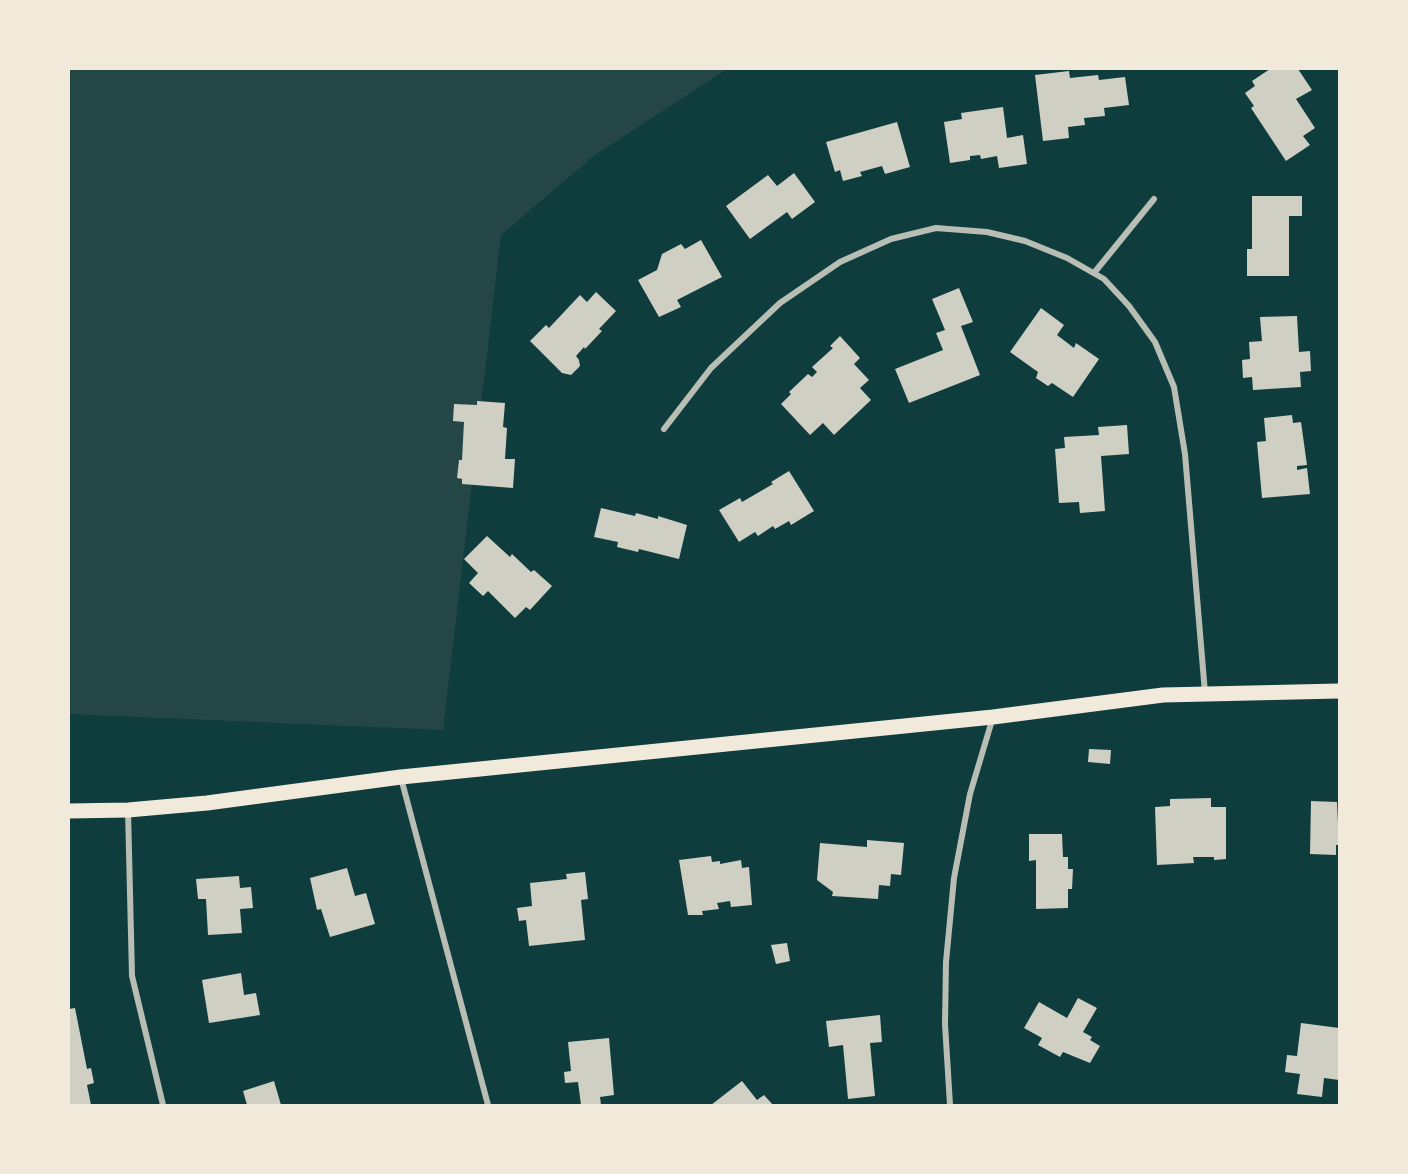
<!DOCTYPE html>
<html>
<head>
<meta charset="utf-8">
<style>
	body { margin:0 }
	#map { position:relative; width:1408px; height:1174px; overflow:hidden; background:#0f3d3e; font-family:Figtree,sans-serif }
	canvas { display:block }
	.frame { position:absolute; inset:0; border:70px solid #f1e9da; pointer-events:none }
</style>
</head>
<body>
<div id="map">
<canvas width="1408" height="1174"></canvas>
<div class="frame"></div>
</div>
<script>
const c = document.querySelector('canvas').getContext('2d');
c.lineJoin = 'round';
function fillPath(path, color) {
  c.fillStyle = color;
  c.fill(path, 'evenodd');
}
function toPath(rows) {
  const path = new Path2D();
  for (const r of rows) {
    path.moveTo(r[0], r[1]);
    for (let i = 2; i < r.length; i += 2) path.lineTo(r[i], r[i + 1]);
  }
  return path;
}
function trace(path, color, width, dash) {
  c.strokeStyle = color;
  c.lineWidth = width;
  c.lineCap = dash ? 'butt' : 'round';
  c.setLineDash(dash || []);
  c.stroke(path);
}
const green = toPath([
	[69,69,727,69,595,155,501,235,443,730,69,714]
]);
const building = toPath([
	[1270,69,1298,69,1312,90,1296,99,1315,128,1303,136,1310,145,1286,161,1251,108,1254,106,1245,93,1255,86,1252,81],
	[1069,71,1070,78,1098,75,1099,80,1125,77,1129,105,1104,108,1105,116,1084,118,1085,125,1068,127,1069,138,1043,141,1035,75],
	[1003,107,1007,138,1023,135,1027,164,999,168,997,156,981,159,980,155,970,156,970,160,950,163,944,122,962,119,961,113],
	[897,122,910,167,885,174,882,166,860,172,862,176,843,181,840,170,835,172,826,142],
	[794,173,815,202,792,219,787,212,750,239,726,206,768,175,777,186],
	[1252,196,1302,196,1302,216,1289,216,1289,276,1247,276,1247,249,1252,249],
	[701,240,722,277,677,300,681,307,659,317,638,280,657,270,662,254,681,244,685,249],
	[959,288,973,322,961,326,980,375,909,403,895,369,943,350,936,333,945,330,932,299],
	[596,292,616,311,599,329,602,331,585,349,584,347,576,356,579,360,580,366,571,375,562,373,530,341,546,325,549,328,580,295,587,302],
	[1041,308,1064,325,1057,335,1074,348,1076,343,1099,359,1073,397,1052,383,1048,386,1036,378,1038,372,1010,352],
	[1297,316,1299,352,1310,351,1311,371,1300,372,1301,387,1253,390,1252,377,1243,378,1242,360,1250,359,1249,342,1262,341,1260,317],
	[840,336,860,358,854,364,869,380,860,388,871,400,834,435,823,423,810,435,781,404,791,394,789,392,808,374,812,377,817,372,812,367,833,348,830,346],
	[477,401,505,403,503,427,507,428,505,459,515,459,513,488,462,484,462,479,457,478,459,460,462,460,464,422,453,421,454,404,477,405],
	[1292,415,1293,423,1301,422,1307,465,1297,466,1297,470,1307,468,1310,494,1262,498,1257,442,1266,441,1264,418],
	[1127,425,1129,454,1101,456,1105,511,1080,513,1079,502,1059,503,1055,449,1065,448,1064,437,1099,435,1098,427],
	[789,471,814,511,791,525,789,521,775,529,773,526,758,536,755,532,739,542,719,510,740,498,742,502,773,484,771,482],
	[601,508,635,516,636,513,658,519,658,516,687,525,679,559,639,549,638,552,617,547,618,542,594,537],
	[487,536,510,557,512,554,531,572,534,570,552,586,530,610,526,607,515,618,488,591,483,596,469,583,478,573,464,559],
	[1089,749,1111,750,1110,764,1088,762],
	[1211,798,1211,807,1226,807,1226,859,1214,860,1214,857,1193,857,1194,863,1157,865,1155,807,1170,806,1170,799],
	[1311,801,1337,802,1339,845,1336,845,1336,855,1310,854],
	[1029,834,1062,834,1063,857,1068,857,1068,869,1073,869,1072,889,1068,889,1068,908,1036,909,1036,860,1029,861],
	[867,840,904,843,901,875,891,874,890,886,879,885,878,899,832,896,833,892,817,880,820,843,867,847],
	[711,856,712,862,720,861,720,864,741,860,742,868,749,867,752,905,731,907,730,901,717,903,719,909,702,911,703,915,688,915,679,860],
	[347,868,355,896,366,893,375,924,330,937,321,909,317,910,310,878],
	[585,872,588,899,581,900,585,940,529,946,526,920,519,921,517,908,532,906,530,883,567,879,566,874],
	[239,876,240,888,251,887,253,908,240,909,242,933,208,935,206,899,198,899,196,879],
	[787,943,790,961,776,964,771,945],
	[241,973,244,995,256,993,260,1015,209,1023,202,980],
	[1078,998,1097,1008,1083,1032,1092,1037,1090,1040,1100,1046,1090,1063,1063,1052,1060,1057,1038,1045,1042,1038,1024,1028,1039,1002,1067,1018],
	[75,1008,87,1069,91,1068,94,1083,87,1085,91,1105,69,1105,69,1009],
	[880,1015,882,1042,870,1043,875,1096,848,1099,843,1045,829,1047,826,1021],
	[1301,1023,1339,1028,1339,1080,1324,1078,1322,1097,1297,1094,1300,1074,1285,1072,1287,1055,1297,1056],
	[609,1038,614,1095,600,1097,601,1105,581,1105,578,1082,565,1083,564,1072,571,1071,568,1042],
	[274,1081,281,1105,247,1105,243,1091],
	[742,1081,757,1100,764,1095,773,1105,711,1105]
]);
const minor = toPath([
	[1094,273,1154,199],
	[664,429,711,368,780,303,840,262,891,239,936,228,987,232,1025,241,1067,258,1104,279,1129,306,1155,342,1174,387,1185,454,1205,693],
	[401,778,488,1105],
	[128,810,132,976,163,1105],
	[950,1105,945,1024,946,962,954,878,970,794,993,717]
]);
const primary = toPath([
	[69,811,128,810,207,803,401,777,993,717,1163,695,1339,691]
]);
fillPath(green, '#244646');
fillPath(building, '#cfcfc3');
trace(minor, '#b8beb3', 6);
trace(primary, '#f1e9da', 15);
</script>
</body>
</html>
